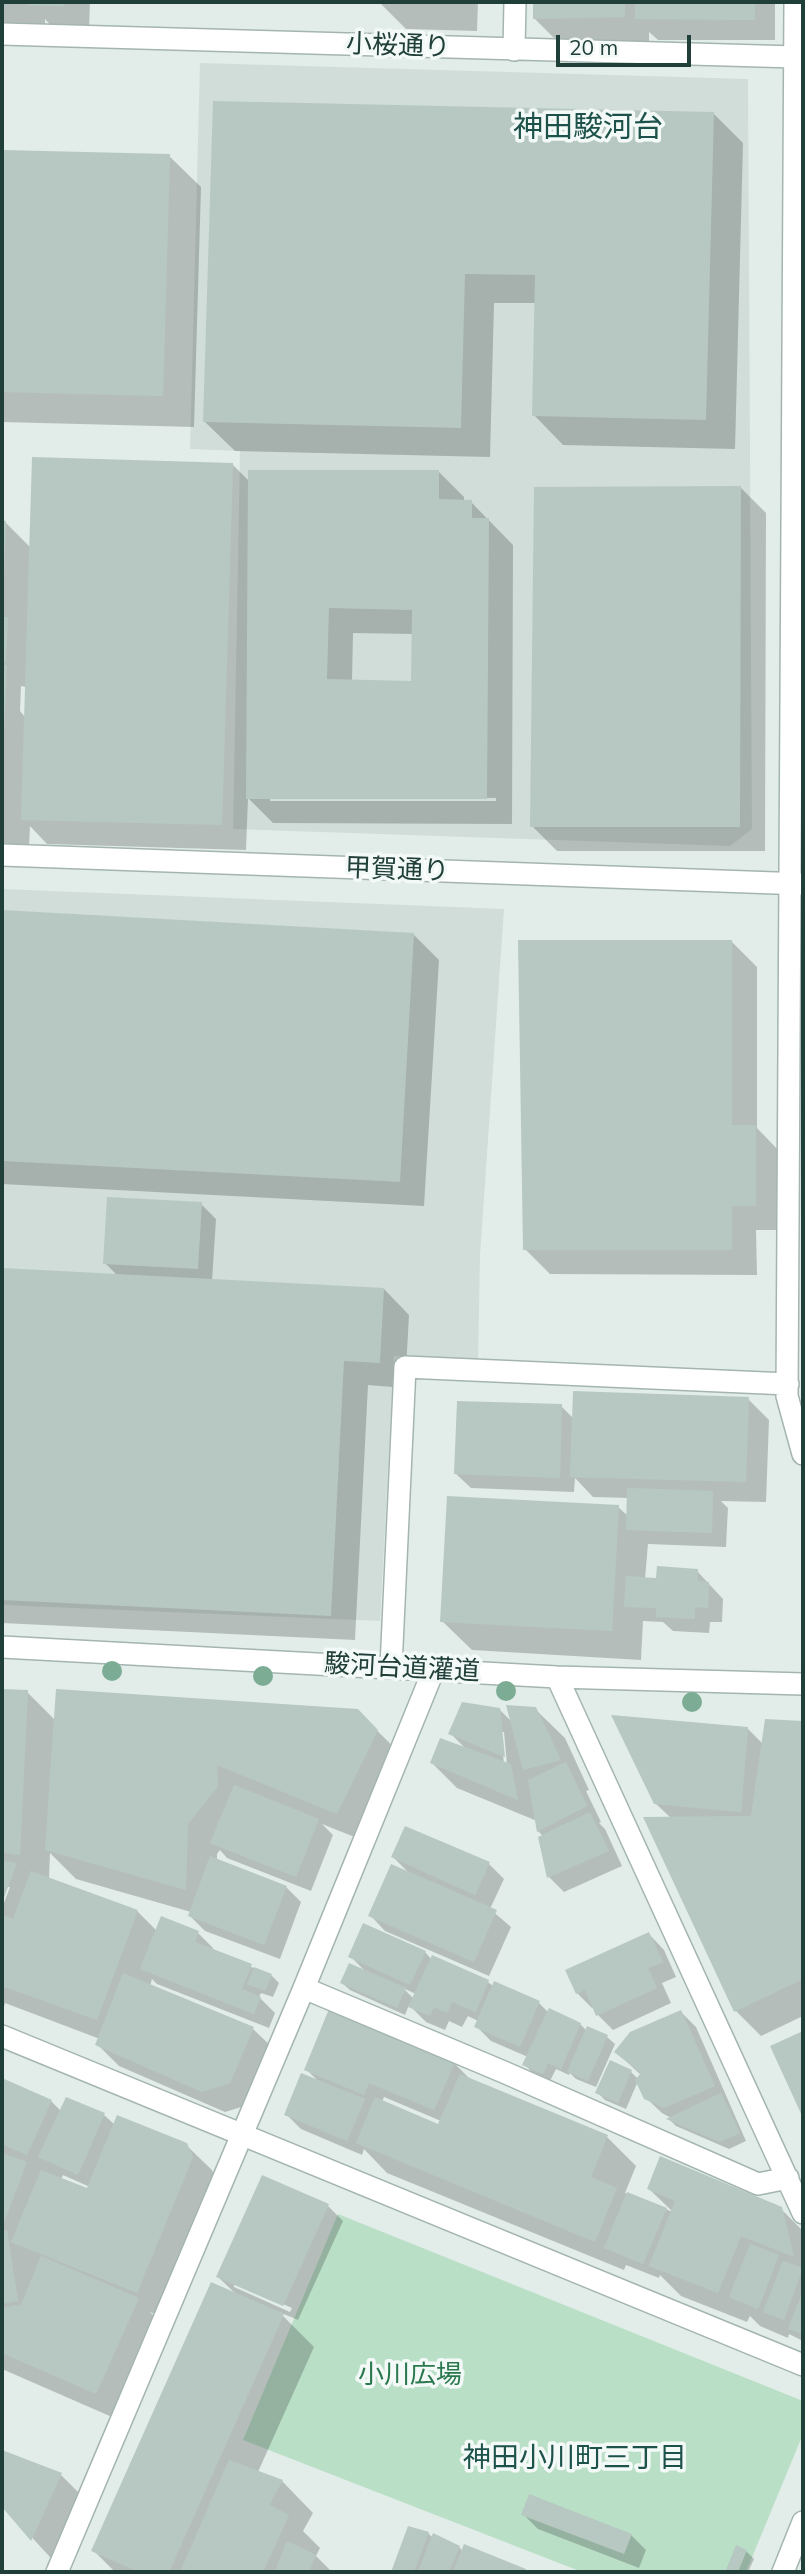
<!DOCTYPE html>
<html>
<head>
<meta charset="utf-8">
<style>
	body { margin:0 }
	#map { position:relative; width:805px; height:2574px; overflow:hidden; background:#e2ede9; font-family:Mulish,sans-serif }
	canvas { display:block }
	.frame { position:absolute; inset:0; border:4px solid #213f39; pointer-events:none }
	.scale { position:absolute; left:556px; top:35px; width:135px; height:32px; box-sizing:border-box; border:4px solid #213f39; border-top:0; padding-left:9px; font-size:21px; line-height:24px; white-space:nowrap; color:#213f39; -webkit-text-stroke:5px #f3f9f7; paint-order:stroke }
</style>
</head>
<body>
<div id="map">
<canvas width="805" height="2574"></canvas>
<div class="frame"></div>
<div class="scale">20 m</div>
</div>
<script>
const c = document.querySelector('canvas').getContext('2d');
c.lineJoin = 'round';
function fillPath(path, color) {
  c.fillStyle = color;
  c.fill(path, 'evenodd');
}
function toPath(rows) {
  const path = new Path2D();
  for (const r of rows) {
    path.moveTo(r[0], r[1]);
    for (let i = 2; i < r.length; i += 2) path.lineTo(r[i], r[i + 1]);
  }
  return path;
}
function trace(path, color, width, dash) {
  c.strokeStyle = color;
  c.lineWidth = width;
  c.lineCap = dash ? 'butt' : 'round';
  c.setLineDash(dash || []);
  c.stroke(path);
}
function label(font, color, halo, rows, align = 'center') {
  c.font = font + ' Mulish,"Noto Sans JP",sans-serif';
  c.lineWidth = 7;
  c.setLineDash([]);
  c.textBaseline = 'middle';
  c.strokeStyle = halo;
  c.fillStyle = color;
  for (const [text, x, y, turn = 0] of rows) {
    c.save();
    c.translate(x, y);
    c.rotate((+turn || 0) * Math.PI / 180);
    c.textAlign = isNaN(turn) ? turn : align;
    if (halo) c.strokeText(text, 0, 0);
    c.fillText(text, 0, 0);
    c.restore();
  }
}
const built = toPath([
	[200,63,748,79,752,829,730,846,233,829,240,451,190,449],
	[2,889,504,909,480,1255,478,1360,394,1356,380,1621,2,1605]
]);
const green = toPath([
	[338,2214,803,2401,803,2434,746,2572,582,2572,243,2440]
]);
const shadow = toPath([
	[2,2,90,2,89,30,55,30,45,19,45,29,2,33],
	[379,2,478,2,477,31,406,29],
	[535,2,775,2,775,40,658,40,649,32,649,41,560,44,535,19],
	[714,114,743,143,735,449,563,445,534,415,536,303,494,303,490,457,235,451,205,422],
	[2,152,169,156,201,187,194,427,2,422],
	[232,464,249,481,439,472,464,497,464,501,471,502,513,545,512,824,273,823,248,798,246,850,47,844,30,826,29,847,2,846,2,522,5,522,31,548],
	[353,633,414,634,413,682,352,681],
	[21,686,26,687,25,717,20,711],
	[270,797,496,798,496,801,270,801],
	[741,488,766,513,765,851,557,851,532,826],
	[2,912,413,934,439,960,424,1206,2,1184],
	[732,942,757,967,757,1128,780,1152,780,1230,756,1230,757,1275,550,1274,525,1249],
	[201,1204,216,1219,212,1281,384,1289,409,1315,405,1388,368,1385,355,1640,2,1623,2,1270,118,1276,105,1263],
	[748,1399,769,1420,766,1502,721,1501,728,1508,726,1547,648,1544,645,1579,658,1580,697,1571,723,1599,722,1622,710,1622,709,1633,673,1631,663,1622,643,1621,641,1660,472,1650,442,1621,618,1507,628,1516,629,1498,593,1497,575,1478,574,1492,471,1488,455,1473,561,1406,574,1419],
	[2,1691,27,1692,56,1721,357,1711,407,1760,367,1842,322,1824,333,1835,311,1891,227,1858,220,1850,217,1854,217,1861,286,1887,301,1902,280,1959,205,1931,190,1916,191,1912,76,1879,50,1853,49,1879,137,1911,157,1931,162,1919,198,1933,213,1948,212,1951,271,1975,279,1983,273,1997,261,1993,259,1997,275,2013,269,2028,157,1984,152,1979,150,1986,253,2029,274,2049,251,2104,225,2112,119,2066,98,2045,100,2039,5,2003,2,2014,2,1908,10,1887,6,1887,2,1899],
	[499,1709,513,1723,535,1709,565,1738,589,1790,586,1791,601,1822,599,1823,605,1829,622,1866,564,1892,549,1877,543,1836,538,1831,537,1821,457,1788,432,1763,467,1750,450,1733],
	[501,1732,504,1732,507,1765,504,1765],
	[767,1721,803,1723,803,2016,761,2036,736,2011,645,1818,671,1818,655,1803,747,1728,763,1744],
	[393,1857,489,1864,504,1879,490,1909,511,1927,489,1976,385,1931,370,1915,409,1873],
	[649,1934,664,1950,676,1977,662,1983,671,2003,613,2030,598,2015,594,2007,592,2008,577,1993],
	[425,1952,432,1960,433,1957,488,1982,494,1987,539,2003,548,2012,580,2024,587,2031,607,2037,615,2044,596,2087,576,2079,570,2073,569,2075,556,2069,550,2081,532,2072,525,2065,528,2057,491,2041,476,2026,478,2021,468,2016,462,2027,449,2021,445,2030,426,2022,409,2005,405,2015,350,1990,342,1983,365,1971,350,1956],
	[405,1989,416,1994,414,1999,405,1990],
	[681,2012,696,2027,746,2141,729,2149,676,2126,669,2119,671,2118,662,2113,646,2098,638,2081,626,2109,605,2100,597,2092,611,2063,631,2072,638,2079,641,2075,616,2052],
	[454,2063,469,2078,607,2137,636,2166,625,2193,673,2212,649,2189,781,2209,803,2231,803,2341,789,2334,788,2338,760,2326,750,2316,747,2322,681,2296,660,2275,659,2278,626,2265,624,2270,387,2173,364,2149,362,2155,301,2129,286,2114,319,2082,306,2069],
	[384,2097,441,2121,439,2126,382,2102],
	[2,2080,51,2101,61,2111,67,2099,104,2115,115,2125,186,2145,212,2170,217,2183,162,2317,150,2312,169,2331,128,2424,2,2369],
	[63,2175,90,2187,88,2191,61,2180],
	[328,2206,343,2221,298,2320,279,2312,314,2347,258,2472,282,2481,313,2513,303,2531,320,2548,316,2556,332,2572,115,2572,93,2550,237,2295,218,2277],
	[234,2283,292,2308,290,2312,234,2287],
	[2,2452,61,2475,90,2504,61,2569,2,2505],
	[523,2514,631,2535,646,2550,639,2568,538,2529],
	[409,2528,428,2533,433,2538,459,2547,463,2552,527,2572,393,2572],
	[737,2547,746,2551,754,2559,748,2572,727,2572]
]);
const building = toPath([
	[28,2,64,2,64,6,28,5],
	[533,2,625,2,625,17,533,19],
	[635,2,755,2,755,20,635,19],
	[213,101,714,112,706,420,532,416,535,275,465,274,461,428,203,422],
	[2,150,170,154,163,396,2,392],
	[32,457,233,463,222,825,21,820],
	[248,470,439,470,439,499,472,500,472,518,489,518,487,799,246,799],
	[329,608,412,610,411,681,327,679],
	[741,486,740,827,530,827,534,487],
	[2,520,6,521,4,575,2,575],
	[2,617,8,617,6,662,2,662],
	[2,665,7,665,4,733,2,733],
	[2,910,414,933,400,1182,2,1161],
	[518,940,732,940,732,1125,756,1125,756,1206,732,1206,732,1250,523,1250],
	[107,1197,202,1202,198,1269,103,1264],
	[2,1268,384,1288,380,1363,344,1361,331,1616,2,1600],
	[573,1391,749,1397,746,1482,570,1477],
	[457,1401,562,1404,560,1478,454,1474],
	[627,1488,713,1491,712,1533,626,1530],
	[447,1496,619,1505,612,1631,440,1622],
	[657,1566,698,1569,698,1581,709,1582,708,1608,695,1607,695,1619,656,1617,656,1608,624,1607,626,1576,656,1578],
	[2,1689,28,1690,20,1855,2,1852],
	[56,1689,358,1709,378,1730,337,1814,217,1765,218,1786,188,1824,186,1890,45,1850],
	[462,1702,500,1708,505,1757,448,1734],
	[506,1705,536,1707,561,1760,523,1770],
	[611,1715,748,1727,741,1812,654,1804],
	[765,1719,803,1721,803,1979,734,2012,643,1817,751,1816],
	[440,1738,511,1764,518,1800,430,1763],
	[566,1762,587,1806,537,1832,528,1780],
	[234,1785,319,1819,296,1877,210,1843],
	[590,1812,609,1851,547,1878,538,1837],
	[405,1826,490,1862,475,1895,391,1857],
	[210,1856,287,1886,264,1945,188,1916],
	[2,1861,17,1863,2,1903],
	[391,1864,497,1910,474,1962,368,1916],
	[31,1871,138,1910,97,2020,2,1986,2,1915,13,1919],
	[161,1916,199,1931,195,1942,252,1964,242,1989,261,1997,254,2014,140,1969],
	[363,1923,426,1951,410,1985,348,1957],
	[649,1932,663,1962,648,1968,657,1988,596,2016,585,1990,576,1994,565,1970],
	[432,1955,489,1980,476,2012,452,2002,447,2013,434,2007,430,2016,408,2007],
	[349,1963,406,1988,397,2008,340,1983],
	[254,1967,272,1974,265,1991,247,1984],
	[123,1973,254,2027,230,2083,202,2092,95,2045],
	[494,1981,540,2001,520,2047,474,2027],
	[549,2008,581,2023,561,2069,548,2063,543,2074,522,2065],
	[329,2009,455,2062,434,2110,369,2083,364,2095,304,2070],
	[681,2010,715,2086,664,2108,644,2099,635,2080,641,2073,614,2052,630,2032],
	[587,2026,608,2035,588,2081,567,2072],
	[803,2031,803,2118,770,2046],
	[610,2060,632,2070,618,2103,595,2093],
	[301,2073,365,2099,347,2141,284,2115],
	[460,2074,608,2135,591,2177,617,2188,595,2242,356,2143,375,2097,438,2124],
	[2,2078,52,2100,27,2155,2,2144],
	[721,2093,740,2133,720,2142,666,2119],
	[66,2097,105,2113,78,2175,38,2157],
	[117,2115,187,2143,193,2157,137,2293,11,2242,41,2170,87,2188],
	[2,2153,27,2162,2,2228],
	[660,2156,782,2207,794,2257,741,2236,718,2293,649,2266,675,2201,647,2189],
	[262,2175,329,2204,283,2306,216,2277],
	[627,2192,667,2208,643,2264,604,2248],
	[7,2230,18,2301,2,2304,2,2231],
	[750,2244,779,2255,758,2309,729,2297],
	[41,2256,139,2298,96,2394,2,2353,2,2308,21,2305],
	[783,2261,803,2268,784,2320,763,2312],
	[211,2282,284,2314,169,2572,139,2572,91,2551],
	[803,2291,803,2334,788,2329],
	[2,2450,62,2473,31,2541,2,2507],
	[229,2460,283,2480,269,2505,289,2515,263,2572,180,2572],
	[529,2494,632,2534,624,2554,521,2515],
	[408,2526,429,2532,414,2572,391,2572],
	[433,2533,460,2546,449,2572,418,2572],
	[287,2541,316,2555,309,2572,275,2572],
	[464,2544,526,2569,524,2572,453,2572],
	[736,2545,747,2550,738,2572,725,2572]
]);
const minor = toPath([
	[795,2,787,1396,803,1454],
	[2,34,795,57],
	[514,50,515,2],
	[2,855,803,884],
	[2,1647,557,1677,803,1684],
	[391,1667,405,1367,788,1384],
	[557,1677,803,2213],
	[304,1988,506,2073,758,2184,788,2178],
	[2,2036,803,2365],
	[57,2572,304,1988,434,1669],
	[783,2572,803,2522]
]);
const trees = [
	[112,1671],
	[263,1676],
	[506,1691],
	[692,1702]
];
const streetNames = [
	["小桜通り",398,46,2],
	["甲賀通り",397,870,2],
	["駿河台道灌道",402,1668,3]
];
const parkNames = [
	["小川広場",410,2375]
];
const neighbourhoodNames = [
	["神田小川町三丁目",575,2459]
];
const quarterNames = [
	["神田駿河台",588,128]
];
fillPath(built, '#d0ddd8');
fillPath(green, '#badfc7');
fillPath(shadow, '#0003');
fillPath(building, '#b7c8c2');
trace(minor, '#a4b5b1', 24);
trace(minor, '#fff', 21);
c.fillStyle = '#7cad94';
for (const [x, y] of trees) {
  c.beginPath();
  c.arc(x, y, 10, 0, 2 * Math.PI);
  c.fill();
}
label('26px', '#213f39', '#f3f9f7', streetNames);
label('26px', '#29784e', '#f3f9f7', parkNames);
label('28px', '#1c5249', '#f3f9f7', neighbourhoodNames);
label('30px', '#1c5249', '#f3f9f7', quarterNames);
</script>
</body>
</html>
